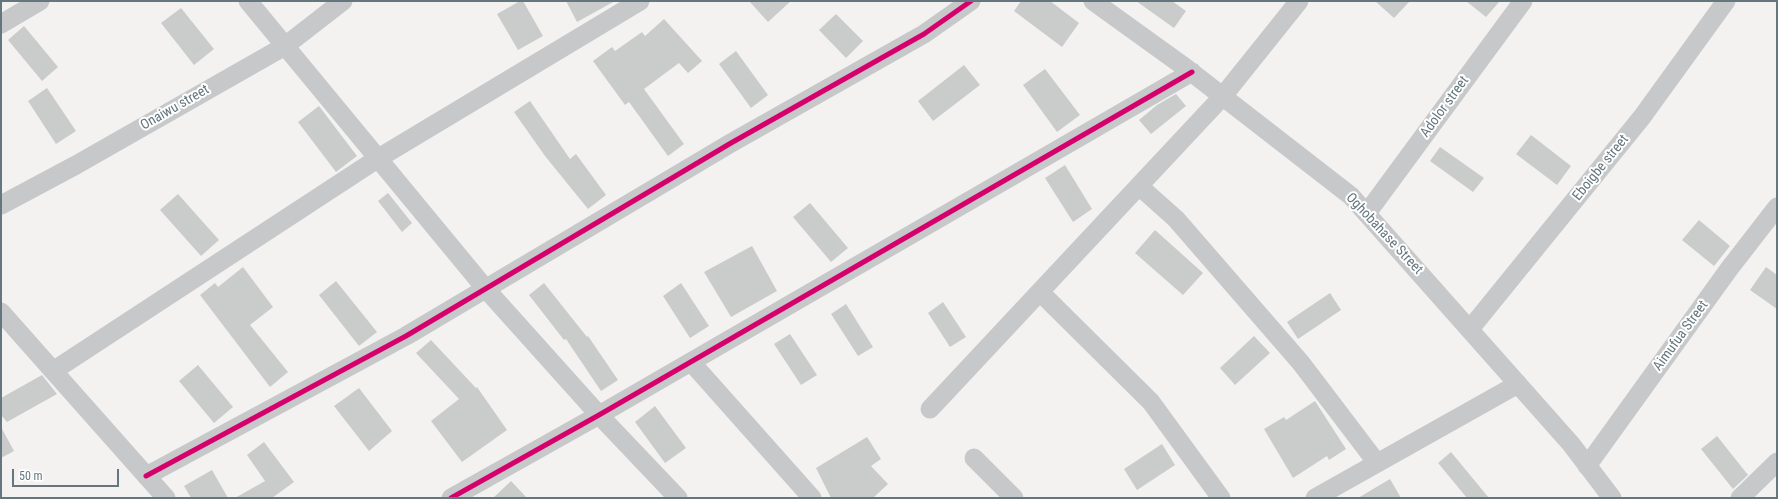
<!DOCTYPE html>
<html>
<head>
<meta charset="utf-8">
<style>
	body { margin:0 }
	#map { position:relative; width:1778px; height:499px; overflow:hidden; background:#f3f2f1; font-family:"Roboto Condensed",sans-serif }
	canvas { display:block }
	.frame { position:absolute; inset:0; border:2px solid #65767f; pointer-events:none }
	.scale { position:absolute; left:12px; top:469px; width:107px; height:18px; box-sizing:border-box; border:2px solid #65767f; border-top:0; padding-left:5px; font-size:12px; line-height:14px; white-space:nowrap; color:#65767f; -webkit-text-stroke:3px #fff; paint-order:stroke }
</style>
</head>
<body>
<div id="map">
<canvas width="1778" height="499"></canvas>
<div class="frame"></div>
<div class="scale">50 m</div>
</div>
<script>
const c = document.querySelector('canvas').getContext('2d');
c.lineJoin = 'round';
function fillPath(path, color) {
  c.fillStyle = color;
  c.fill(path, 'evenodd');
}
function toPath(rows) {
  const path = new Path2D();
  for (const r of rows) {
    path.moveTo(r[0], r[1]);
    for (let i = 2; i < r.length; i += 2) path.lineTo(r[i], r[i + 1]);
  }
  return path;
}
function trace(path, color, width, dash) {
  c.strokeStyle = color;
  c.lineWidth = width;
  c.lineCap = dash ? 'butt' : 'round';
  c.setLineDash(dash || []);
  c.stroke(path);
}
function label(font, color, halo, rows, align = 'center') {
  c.font = font + ' "Roboto Condensed",sans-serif';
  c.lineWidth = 4;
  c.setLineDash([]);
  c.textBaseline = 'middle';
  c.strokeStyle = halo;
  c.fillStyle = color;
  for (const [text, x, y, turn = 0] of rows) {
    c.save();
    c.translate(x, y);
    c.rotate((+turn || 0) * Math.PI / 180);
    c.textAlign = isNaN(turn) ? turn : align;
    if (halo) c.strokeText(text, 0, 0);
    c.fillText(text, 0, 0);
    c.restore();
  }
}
const building = toPath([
	[520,1,523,1,543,36,518,50,497,14],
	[566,1,615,1,577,22],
	[749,1,791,1,768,22],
	[1021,1,1050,1,1079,23,1062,47,1014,11],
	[1136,1,1172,1,1186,11,1174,28],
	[1375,1,1410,1,1394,18],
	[1466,1,1500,1,1486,17],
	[181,8,214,49,194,65,161,23],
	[836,14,863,41,846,58,819,30],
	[664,19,702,61,688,73,679,63,644,89,684,144,668,156,629,102,625,105,593,61,612,47,615,51,642,32,645,36],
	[24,26,58,67,42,81,8,40],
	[736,51,768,95,751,108,719,64],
	[964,65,980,85,933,121,918,101],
	[1045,69,1080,115,1057,132,1023,85],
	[47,88,76,131,56,144,28,101],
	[1176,94,1186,106,1151,134,1139,120,1157,105],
	[530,101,570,159,576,154,606,195,588,209,545,156,514,112],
	[319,106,357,156,336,172,298,122],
	[1531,135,1571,166,1557,185,1516,154],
	[1440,147,1484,178,1473,192,1430,161],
	[1065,165,1092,209,1073,222,1045,178],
	[388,193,412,223,402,232,378,201],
	[178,194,219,240,201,256,160,210],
	[810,203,848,248,831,262,793,217],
	[1699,220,1730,246,1714,266,1682,240],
	[1155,230,1203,273,1183,295,1135,253],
	[752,246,777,291,731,317,704,272],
	[243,267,273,307,250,325,288,372,270,387,200,295,215,283,218,287],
	[1766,267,1777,275,1777,309,1750,290],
	[336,281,377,332,359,346,319,295],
	[544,283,587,337,588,336,618,380,601,391,566,339,564,340,529,295],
	[681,283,709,326,690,338,663,296],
	[1330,293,1341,310,1298,339,1287,322],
	[943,302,966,337,950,347,928,313],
	[846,304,873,347,858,356,831,314],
	[790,334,817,375,801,385,774,344],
	[1254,336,1270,353,1235,385,1220,368],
	[431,340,476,388,477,387,507,430,462,462,431,421,459,399,416,353],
	[198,365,233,407,214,423,179,381],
	[42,375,57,394,7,422,1,415,1,398],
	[359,388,392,431,369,451,334,406],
	[1315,401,1346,449,1329,460,1327,456,1293,478,1264,429,1284,417,1286,420],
	[655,406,686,448,665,463,635,422],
	[1,427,14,451,1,458],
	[1717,436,1748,475,1733,489,1701,449],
	[867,437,881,459,871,466,888,484,873,498,831,498,816,468],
	[264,442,294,482,272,498,235,498,265,481,247,455],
	[1162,444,1175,465,1137,490,1124,469],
	[1451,452,1489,498,1467,498,1438,463],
	[212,470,228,498,191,498,184,486],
	[1390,479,1401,498,1358,498],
	[511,481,527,498,493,498]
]);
const minor = toPath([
	[248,1,485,288,599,415,678,498],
	[1093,1,1186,68,1351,196,1571,444,1612,498],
	[1,24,40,1],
	[1139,186,1176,219,1301,363,1377,463],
	[1,205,76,165,285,46,343,1],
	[1367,213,1523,1],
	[1040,292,1151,402,1221,498],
	[1,312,166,498],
	[1470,329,1642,117,1726,1],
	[691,362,812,498],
	[53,371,377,159,640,1],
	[930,409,1223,96,1299,1],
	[974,458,1014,498],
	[1587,466,1729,269,1777,207],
	[146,476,406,336,731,143,924,34,971,1],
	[451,498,599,415,1192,72],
	[1315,498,1518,384],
	[1740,498,1777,462]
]);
const cycleway = toPath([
	[146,476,406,336,731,143,924,34,971,1],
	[451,498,599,415,1192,72]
]);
const streetNames = [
	["Adolor street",1445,107,-54],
	["Onaiwu street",175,108,-30],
	["Eboigbe street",1601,168,-51],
	["Oghobahase Street",1384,234,47],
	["Aimufua Street",1681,336,-54]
];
fillPath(building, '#cacccc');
trace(minor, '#c7c8c9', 19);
trace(cycleway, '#d6006c', 5);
label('14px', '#65767f', '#fff', streetNames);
</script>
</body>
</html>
